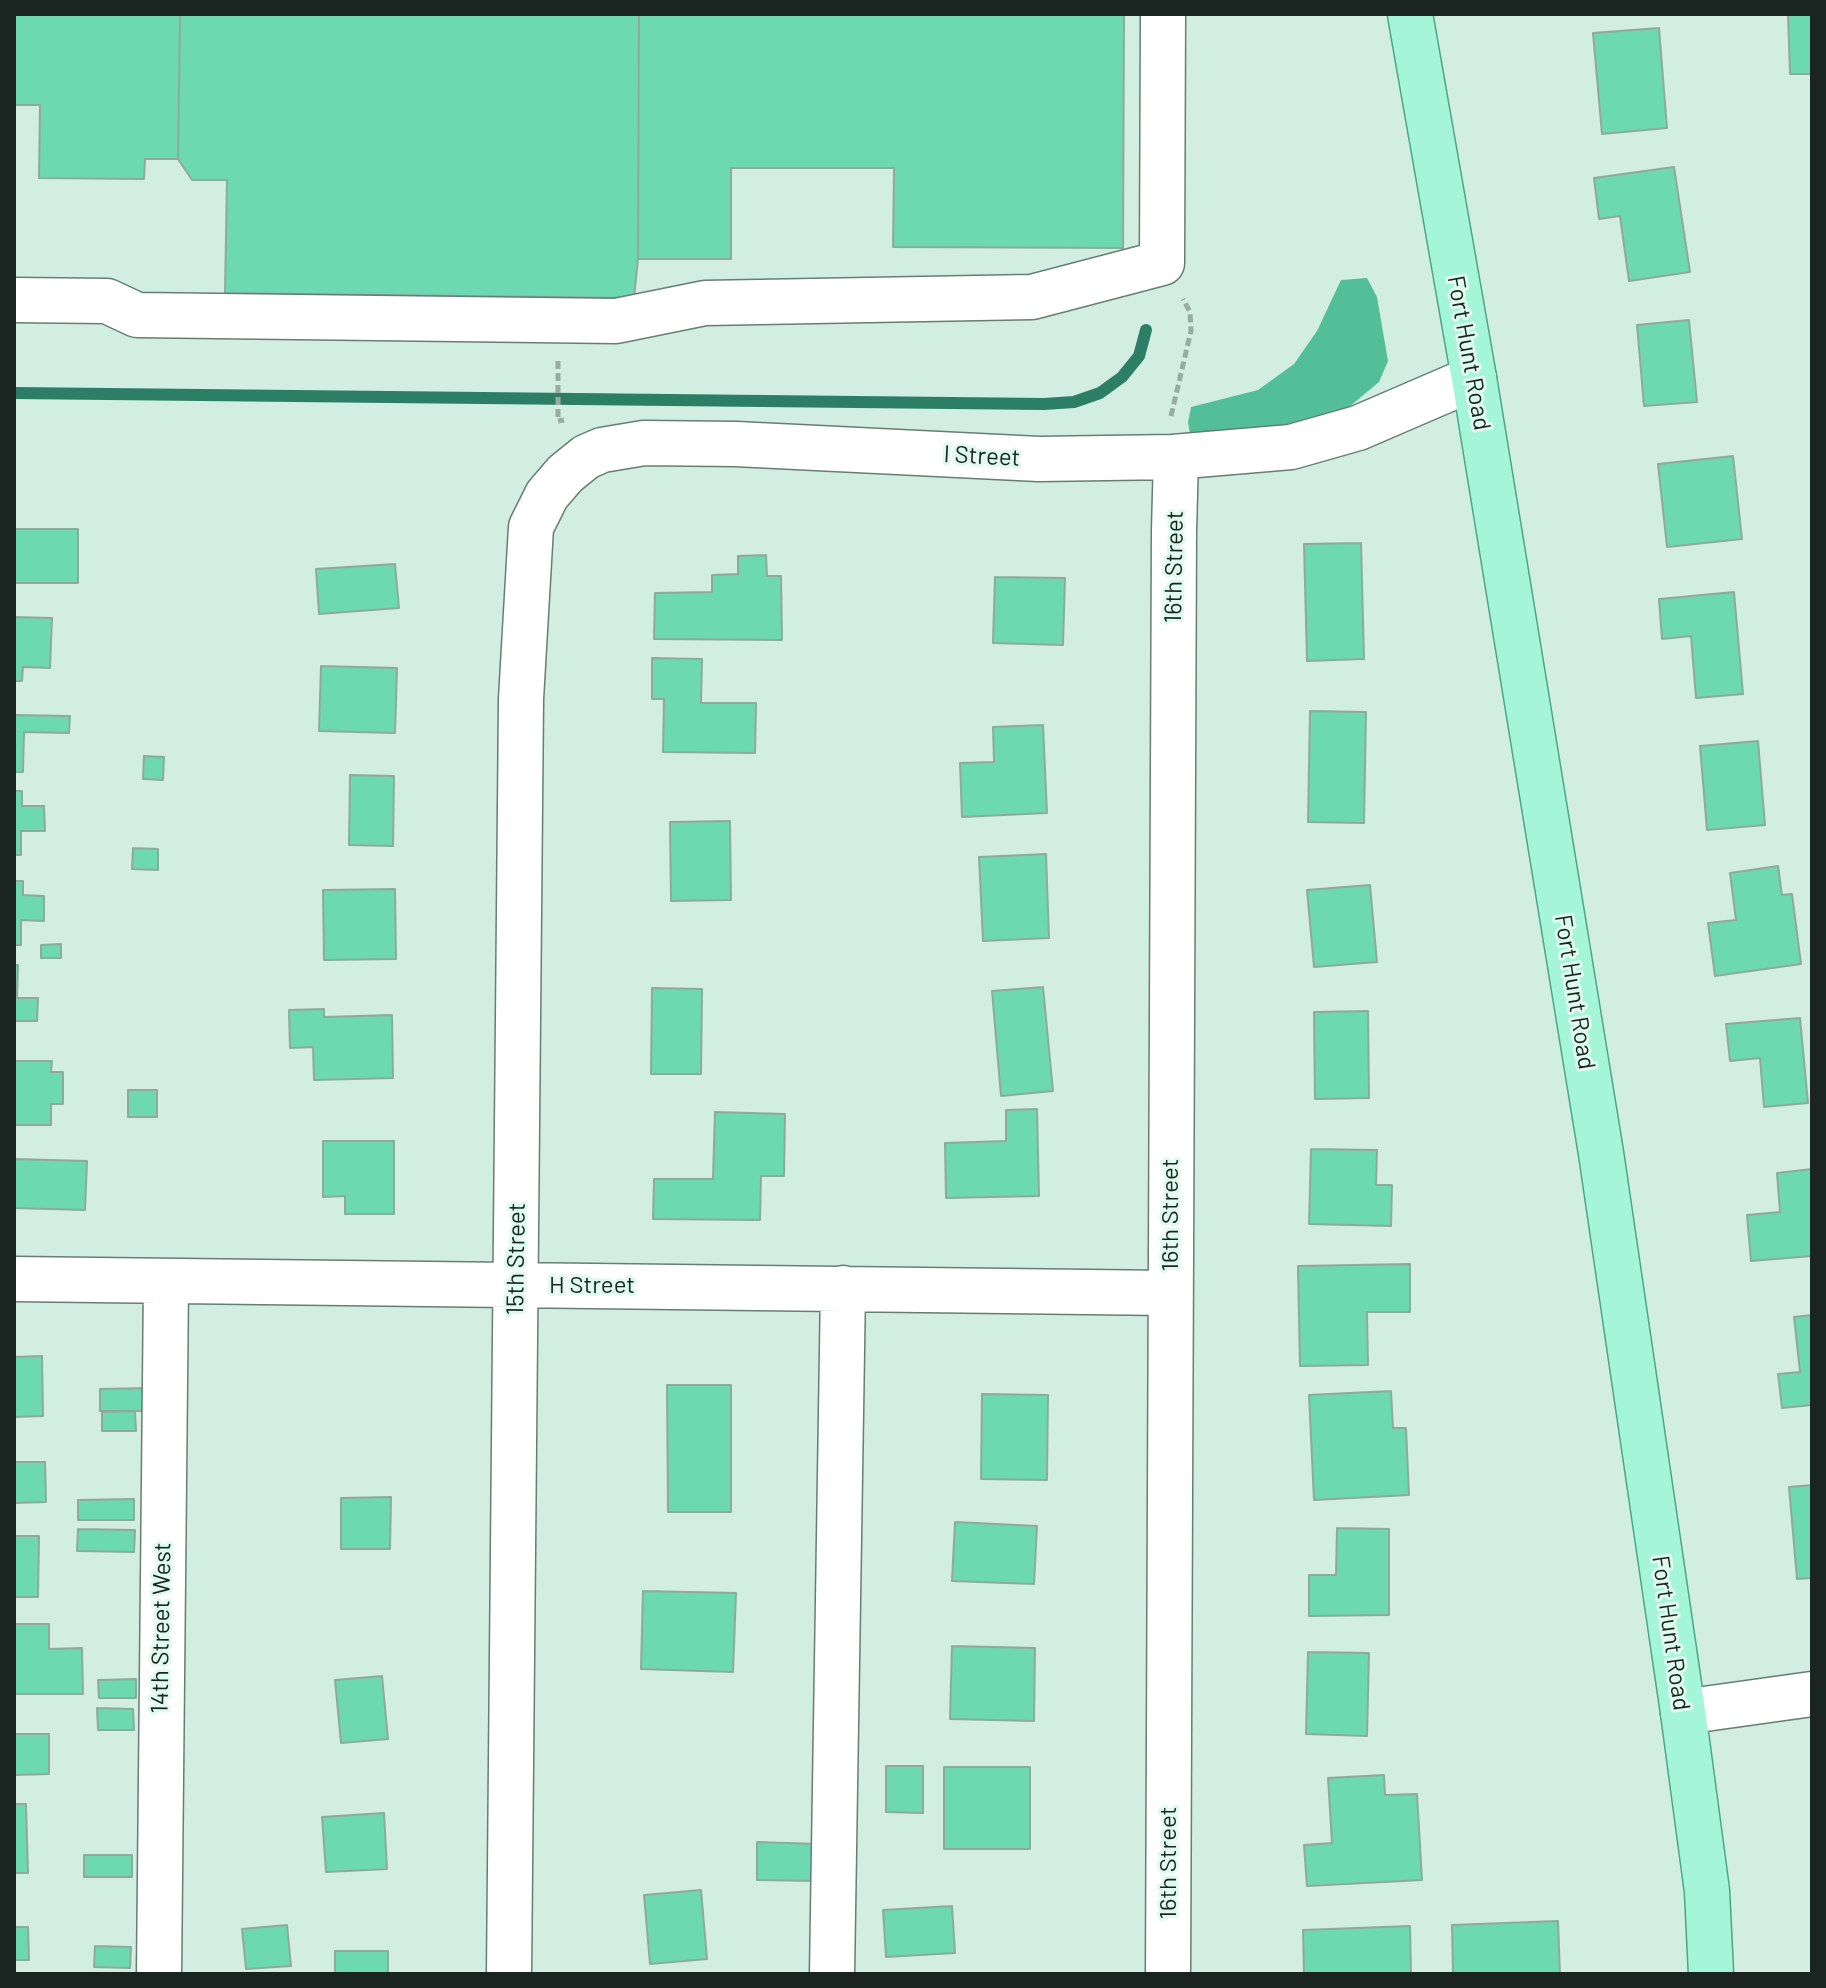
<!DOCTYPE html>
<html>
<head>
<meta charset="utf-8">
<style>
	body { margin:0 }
	#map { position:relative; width:1826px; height:1988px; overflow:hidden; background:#d2ede1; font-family:Barlow,sans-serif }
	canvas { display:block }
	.frame { position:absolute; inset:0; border:16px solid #1a2420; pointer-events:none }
</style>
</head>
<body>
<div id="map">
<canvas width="1826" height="1988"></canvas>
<div class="frame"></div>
</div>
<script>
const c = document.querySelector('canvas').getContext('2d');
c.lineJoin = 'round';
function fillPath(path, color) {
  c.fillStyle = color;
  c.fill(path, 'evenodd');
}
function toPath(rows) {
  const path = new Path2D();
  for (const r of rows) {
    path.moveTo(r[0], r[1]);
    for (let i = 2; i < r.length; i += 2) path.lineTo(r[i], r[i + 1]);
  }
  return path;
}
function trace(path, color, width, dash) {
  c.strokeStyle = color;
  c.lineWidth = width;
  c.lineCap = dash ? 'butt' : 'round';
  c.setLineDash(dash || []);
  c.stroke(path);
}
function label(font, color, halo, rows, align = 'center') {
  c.font = font + ' Barlow,sans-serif';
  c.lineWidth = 6;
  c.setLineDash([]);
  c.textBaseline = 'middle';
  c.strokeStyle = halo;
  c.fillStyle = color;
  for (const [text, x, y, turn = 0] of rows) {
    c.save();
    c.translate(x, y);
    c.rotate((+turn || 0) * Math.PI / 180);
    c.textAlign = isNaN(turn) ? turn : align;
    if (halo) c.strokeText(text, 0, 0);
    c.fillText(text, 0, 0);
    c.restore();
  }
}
const forest = toPath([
	[1367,278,1377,297,1388,361,1379,382,1349,407,1312,427,1191,439,1188,423,1191,407,1258,390,1294,364,1317,331,1341,280]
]);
const stream = toPath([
	[14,393,1044,404,1074,402,1100,393,1122,377,1139,356,1146,330]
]);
const building = toPath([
	[14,14,180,14,178,159,145,159,144,179,39,178,40,105,14,105,14,14],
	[180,14,639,14,638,259,634,298,225,293,227,180,192,180,178,159,180,14],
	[639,14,1124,14,1123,248,893,247,894,168,731,168,731,259,638,259,639,14],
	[1788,14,1812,14,1812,74,1790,74,1788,14],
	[1659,28,1667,128,1602,134,1593,33,1659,28],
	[1674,167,1690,272,1629,281,1620,216,1599,219,1594,178,1674,167],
	[1689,320,1697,402,1644,406,1637,325,1689,320],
	[1733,456,1742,539,1667,547,1658,464,1733,456],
	[14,529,78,529,78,583,14,583,14,529],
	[1361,543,1364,659,1307,661,1304,544,1361,543],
	[766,555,767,576,781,576,782,640,654,639,655,593,712,592,712,575,738,574,738,556,766,555],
	[395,564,399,608,319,614,316,569,395,564],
	[995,577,1065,578,1063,645,993,643,995,577],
	[1734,592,1743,694,1696,698,1691,636,1662,639,1659,599,1734,592],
	[14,617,52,618,50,668,23,667,22,681,14,681,14,617],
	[652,658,702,659,701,703,756,703,755,753,663,752,664,699,652,699,652,658],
	[321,666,397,668,395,733,319,731,321,666],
	[1310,711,1366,712,1364,823,1308,822,1310,711],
	[14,715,70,716,69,733,24,732,23,772,14,772,14,715],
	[1043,725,1047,813,962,817,960,763,994,762,993,727,1043,725],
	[1758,741,1765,825,1707,830,1700,746,1758,741],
	[144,756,164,757,163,780,143,779,144,756],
	[350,775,394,776,393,846,349,845,350,775],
	[14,791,22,791,22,806,44,806,45,831,21,831,21,855,14,855,14,791],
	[730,821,731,900,671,901,670,822,730,821],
	[133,848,158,849,158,870,132,869,133,848],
	[1046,854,1049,938,983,941,979,857,1046,854],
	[1778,866,1782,895,1792,894,1801,964,1715,976,1708,923,1736,920,1730,873,1778,866],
	[14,881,23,881,23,895,44,896,44,921,21,920,21,945,14,945,14,881],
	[1370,885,1377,962,1314,967,1307,890,1370,885],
	[395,889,396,959,324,960,323,890,395,889],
	[61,944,61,958,41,958,41,945,61,944],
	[14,965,18,965,17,998,38,998,37,1021,14,1021,14,965],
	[1043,987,1053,1091,1001,1096,992,991,1043,987],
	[652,988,702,989,701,1074,651,1074,652,988],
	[324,1009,324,1017,392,1015,393,1078,314,1080,313,1047,290,1048,289,1010,324,1009],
	[1368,1011,1369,1098,1315,1099,1314,1012,1368,1011],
	[1800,1018,1808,1103,1764,1107,1760,1058,1730,1061,1726,1024,1800,1018],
	[14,1061,52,1061,51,1072,63,1072,63,1104,51,1104,51,1125,14,1125,14,1061],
	[128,1090,157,1090,157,1117,128,1117,128,1090],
	[1037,1109,1039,1196,946,1198,945,1143,1006,1141,1006,1110,1037,1109],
	[715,1112,785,1114,784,1176,761,1176,760,1220,653,1219,654,1179,713,1179,715,1112],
	[323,1141,394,1141,394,1214,345,1214,345,1196,323,1197,323,1141],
	[1311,1149,1377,1150,1376,1185,1392,1185,1391,1226,1309,1224,1311,1149],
	[14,1159,87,1161,85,1210,14,1208,14,1159],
	[1812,1169,1812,1256,1751,1261,1747,1215,1780,1212,1777,1173,1812,1169],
	[1410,1264,1410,1312,1367,1312,1368,1365,1300,1366,1298,1266,1410,1264],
	[1812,1315,1812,1405,1782,1408,1778,1374,1800,1372,1794,1317,1812,1315],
	[42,1356,43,1416,14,1417,14,1357,42,1356],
	[667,1385,731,1385,731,1512,668,1512,667,1385],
	[149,1388,149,1411,100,1411,100,1389,149,1388],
	[1391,1391,1393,1428,1406,1428,1409,1495,1314,1500,1309,1395,1391,1391],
	[982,1394,1048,1395,1047,1480,981,1479,982,1394],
	[135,1411,136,1431,102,1431,102,1412,135,1411],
	[14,1462,45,1462,46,1502,14,1503,14,1462],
	[1812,1485,1812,1578,1797,1579,1789,1487,1812,1485],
	[391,1497,390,1549,341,1549,341,1498,391,1497],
	[134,1499,134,1520,78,1520,78,1500,134,1499],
	[955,1522,1037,1526,1034,1584,952,1581,955,1522],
	[1337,1528,1389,1529,1389,1615,1309,1616,1309,1575,1336,1575,1337,1528],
	[78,1529,135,1530,134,1552,77,1551,78,1529],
	[14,1536,39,1536,38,1597,14,1597,14,1536],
	[643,1591,736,1593,733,1672,641,1669,643,1591],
	[14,1624,49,1624,49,1649,82,1648,83,1694,14,1694,14,1624],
	[952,1646,1035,1648,1034,1721,950,1719,952,1646],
	[1308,1652,1369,1653,1367,1736,1306,1734,1308,1652],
	[382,1676,388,1739,341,1743,335,1680,382,1676],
	[136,1679,136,1698,99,1698,98,1680,136,1679],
	[97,1708,133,1709,134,1730,98,1730,97,1708],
	[14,1734,49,1734,49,1774,14,1775,14,1734],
	[886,1766,923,1766,923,1813,886,1812,886,1766],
	[944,1767,1030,1767,1030,1849,944,1849,944,1767],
	[1384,1775,1385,1795,1417,1794,1422,1880,1307,1886,1304,1845,1332,1843,1328,1778,1384,1775],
	[14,1804,26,1804,28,1873,14,1873,14,1804],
	[384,1813,387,1869,326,1872,322,1817,384,1813],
	[757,1842,818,1844,818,1881,757,1880,757,1842],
	[84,1855,132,1855,132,1877,84,1877,84,1855],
	[701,1890,707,1959,650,1964,644,1895,701,1890],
	[952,1906,955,1953,886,1957,883,1910,952,1906],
	[1558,1921,1560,1974,1453,1974,1452,1925,1558,1921],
	[287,1925,291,1966,246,1969,242,1929,287,1925],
	[1410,1926,1411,1974,1304,1974,1303,1930,1410,1926],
	[14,1927,28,1927,29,1960,14,1960,14,1927],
	[95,1946,131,1947,130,1968,94,1967,95,1946],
	[335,1951,388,1951,388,1974,335,1974,335,1951]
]);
const path = toPath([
	[558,361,558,421,564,420],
	[1171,416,1191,331,1190,312,1183,299]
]);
const minor = toPath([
	[14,300,107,301,137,315,616,321,705,303,1032,297,1162,263,1163,14],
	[14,1279,1170,1293],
	[1683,1712,1812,1694],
	[159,1974,166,1283],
	[509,1974,521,699,531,527,547,495,565,474,586,457,602,450,644,443,736,444,1039,459,1173,457,1291,447,1358,428,1474,378],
	[832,1974,843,1288],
	[1168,1974,1174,531,1176,457]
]);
const major = toPath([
	[1410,14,1474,378,1601,1153,1683,1712,1707,1891,1711,1974]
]);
const streetNames = [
	["Fort Hunt Road",1469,353,80],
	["I Street",982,456,3],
	["16th Street",1174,567,-89],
	["Fort Hunt Road",1575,992,81],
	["16th Street",1170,1215,-90],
	["15th Street",516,1259,-89],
	["H Street",592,1285],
	["14th Street West",161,1628,-89],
	["Fort Hunt Road",1671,1633,82],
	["16th Street",1168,1863,-90]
];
fillPath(forest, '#52bf9a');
trace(stream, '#2c7f65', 12);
fillPath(building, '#6cd9b2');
trace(building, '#90a99e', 2);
trace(minor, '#667e74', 47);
trace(major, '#4ca788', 47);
trace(path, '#97ada3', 5, [8, 4]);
trace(minor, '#fff', 44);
trace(major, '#a4f5d9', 44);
label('24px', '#1a2420', '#dffaee', streetNames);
</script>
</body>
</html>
